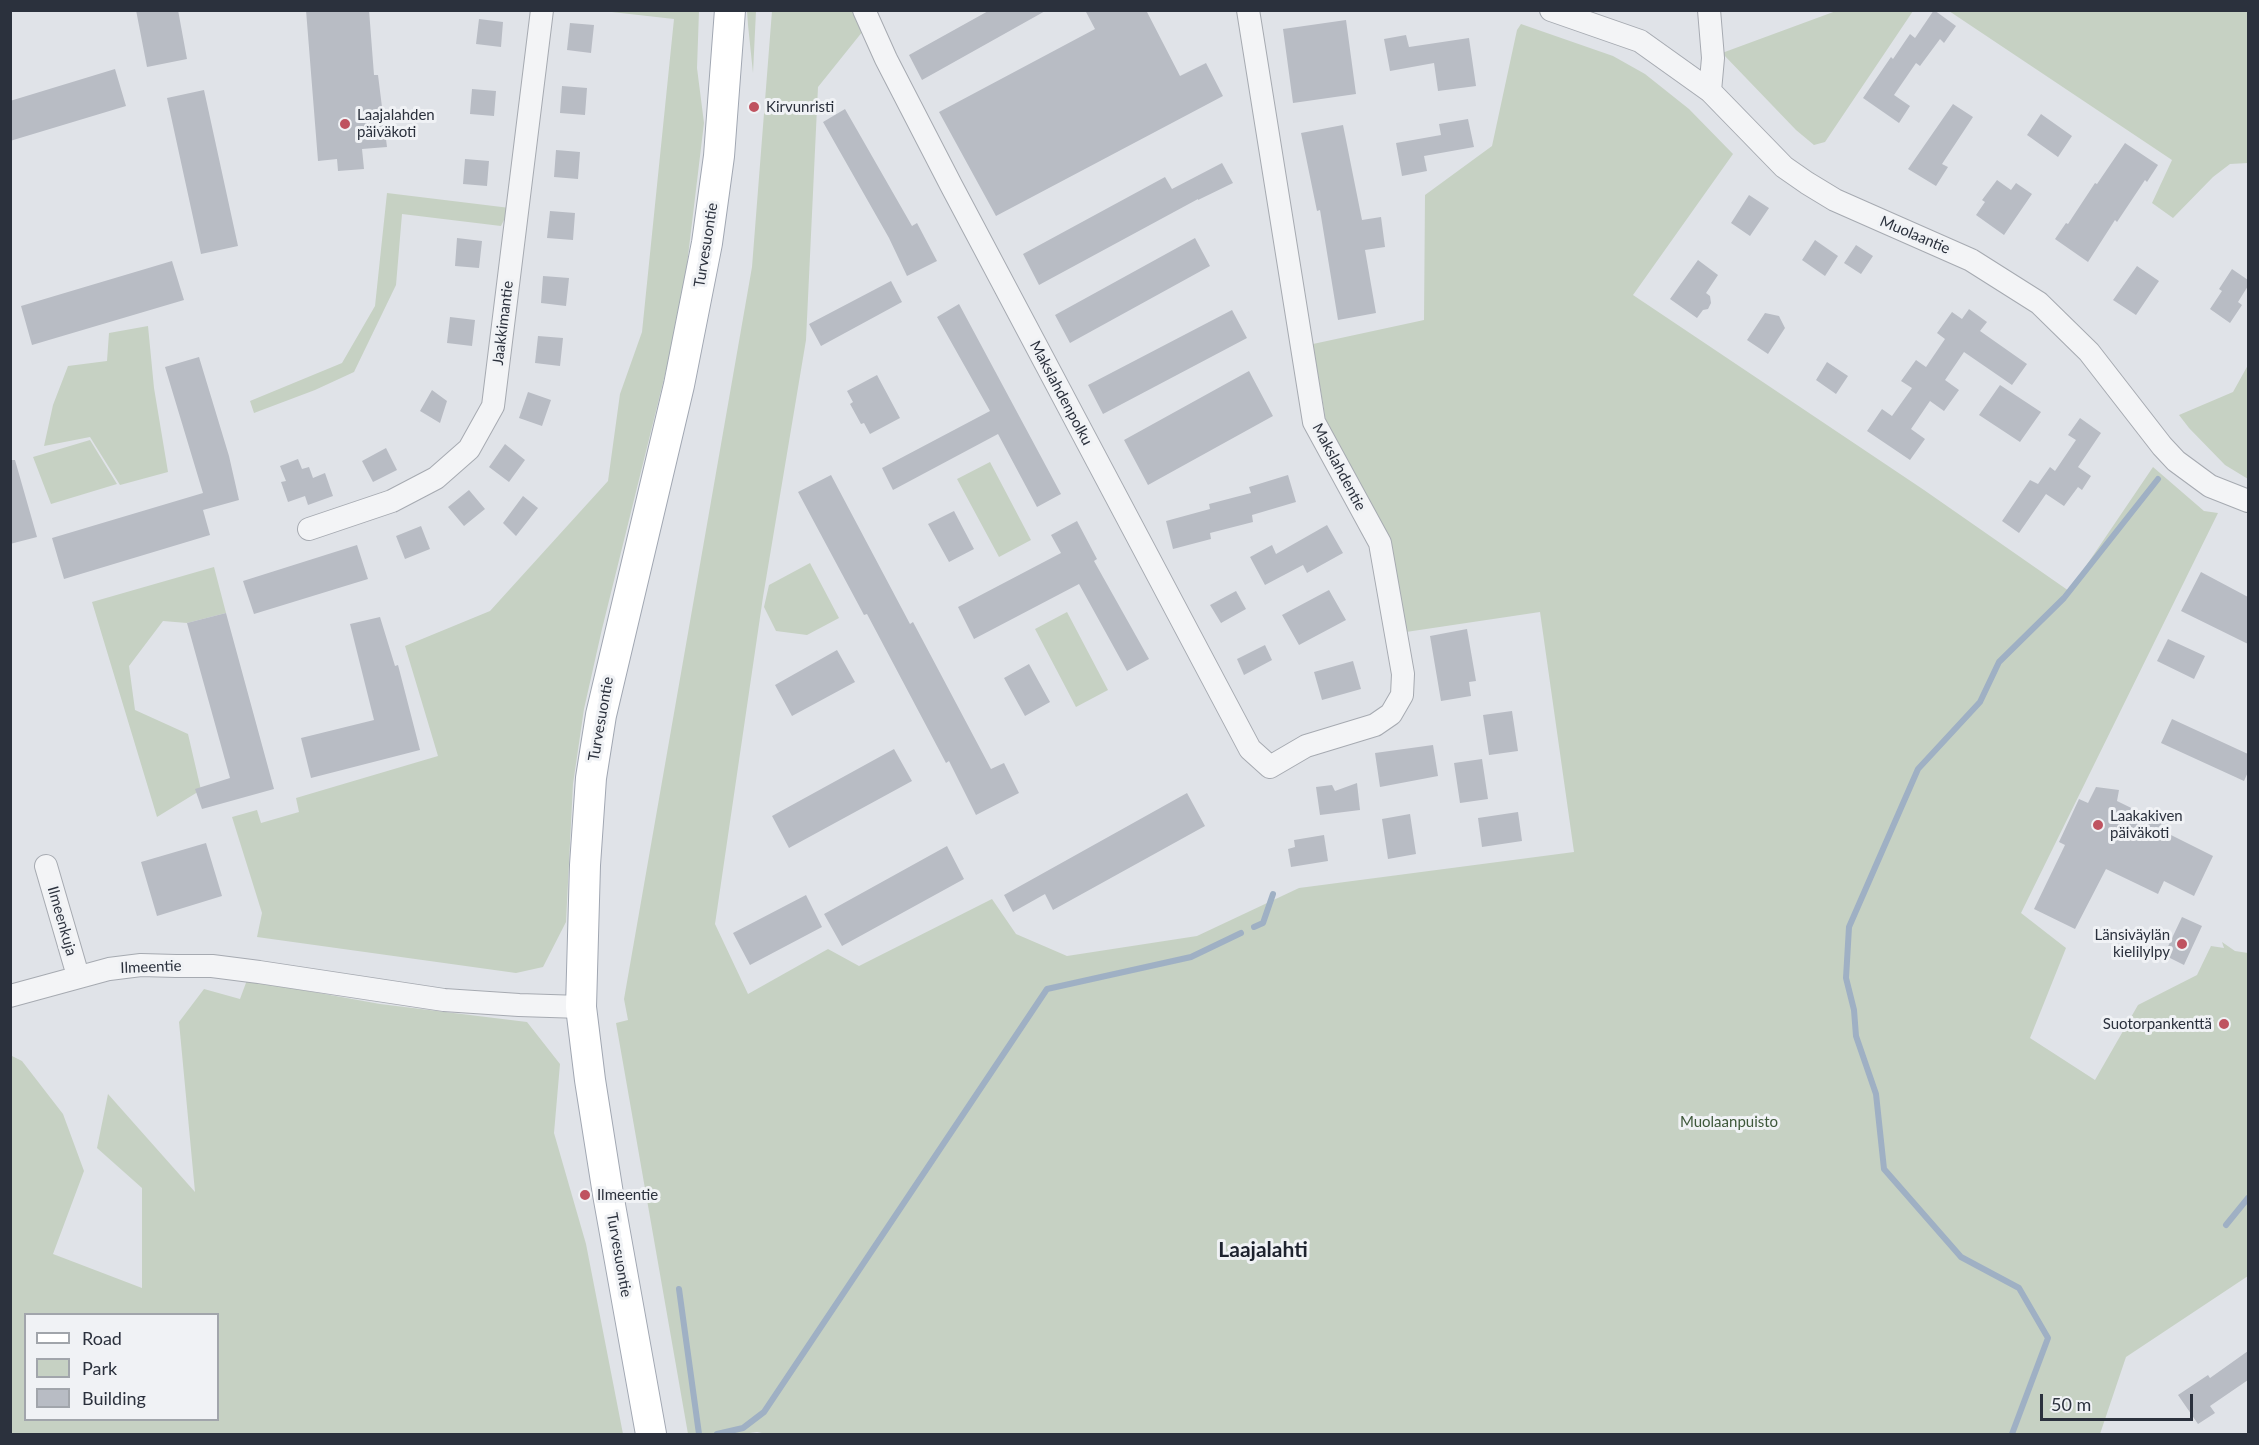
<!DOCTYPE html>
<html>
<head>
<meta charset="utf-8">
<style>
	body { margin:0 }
	#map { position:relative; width:2259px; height:1445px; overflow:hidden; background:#e0e3e8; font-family:Lato,sans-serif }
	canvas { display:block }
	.frame { position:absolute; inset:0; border:12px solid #2b313d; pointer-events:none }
	.legend { position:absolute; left:24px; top:1313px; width:195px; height:108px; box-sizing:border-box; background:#f0f2f5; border:2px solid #a1a5ab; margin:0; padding:8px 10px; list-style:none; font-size:18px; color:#2b313d }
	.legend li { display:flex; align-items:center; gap:12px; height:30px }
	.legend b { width:30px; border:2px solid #a1a5ab }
	.scale { position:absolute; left:2040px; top:1394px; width:153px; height:27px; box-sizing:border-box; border:3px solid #2b313d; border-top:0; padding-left:8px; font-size:18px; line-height:21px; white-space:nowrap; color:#2b313d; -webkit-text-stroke:4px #f0f2f5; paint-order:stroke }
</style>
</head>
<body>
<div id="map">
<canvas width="2259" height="1445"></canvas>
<div class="frame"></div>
<ul class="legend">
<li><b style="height:8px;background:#fff"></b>Road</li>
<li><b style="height:16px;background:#c6d1c3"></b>Park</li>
<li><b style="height:16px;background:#b8bcc4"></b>Building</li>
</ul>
<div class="scale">50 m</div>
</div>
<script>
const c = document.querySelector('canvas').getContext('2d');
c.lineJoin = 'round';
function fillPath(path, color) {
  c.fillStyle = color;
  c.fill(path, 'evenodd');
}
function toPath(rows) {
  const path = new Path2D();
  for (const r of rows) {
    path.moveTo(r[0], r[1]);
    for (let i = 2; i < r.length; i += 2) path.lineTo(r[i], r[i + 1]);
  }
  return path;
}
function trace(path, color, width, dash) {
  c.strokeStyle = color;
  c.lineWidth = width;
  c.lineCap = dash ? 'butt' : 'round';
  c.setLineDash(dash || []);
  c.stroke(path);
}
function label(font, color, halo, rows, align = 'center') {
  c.font = font + ' Lato,sans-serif';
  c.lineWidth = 6;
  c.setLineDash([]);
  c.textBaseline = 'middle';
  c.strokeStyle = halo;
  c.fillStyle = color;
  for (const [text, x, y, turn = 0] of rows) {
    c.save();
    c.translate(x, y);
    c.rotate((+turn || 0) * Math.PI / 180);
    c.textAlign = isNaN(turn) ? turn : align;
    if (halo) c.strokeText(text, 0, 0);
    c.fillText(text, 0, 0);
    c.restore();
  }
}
const green = toPath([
	[603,11,699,11,697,68,704,123,682,306,602,629,584,709,573,784,566,922,543,967,516,973,257,937,262,913,232,817,257,810,261,823,299,812,296,798,438,756,405,646,490,611,608,481,620,394,642,332,674,19],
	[747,11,756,11,753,73,748,25],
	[772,11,860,11,867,26,818,87,806,340,763,597,715,924,748,994,828,949,859,966,992,899,1016,934,1067,956,1197,936,1299,888,1574,852,1540,612,1406,632,1326,422,1313,344,1424,320,1425,195,1492,146,1517,30,1521,24,1613,56,1645,74,1689,109,1733,154,1633,295,1924,490,2069,591,2153,467,2204,511,2218,513,2021,913,2066,948,2030,1038,2095,1080,2138,1005,2197,975,2211,946,2224,948,2222,942,2235,951,2248,953,2248,1276,2126,1357,2100,1434,767,1434,757,1432,742,1434,688,1434,616,1023,628,1020,624,999,752,267],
	[1836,11,1913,11,1825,142,1814,145,1796,130,1722,53],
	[1949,11,2248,11,2248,163,2230,164,2213,177,2173,218,2152,203,2172,160],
	[387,193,510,208,501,226,402,214,396,285,354,372,315,390,254,413,250,401,342,363,375,306],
	[148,326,154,388,168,472,120,485,90,437,44,446,53,405,68,366,107,361,109,333],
	[2248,365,2248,479,2225,465,2189,428,2179,415,2233,392],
	[90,440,117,484,51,504,33,457],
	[990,462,1031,540,999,557,957,479],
	[810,563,839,618,807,635,776,631,764,607,769,585],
	[214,567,226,613,187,623,163,621,129,666,135,710,188,734,201,790,157,817,92,602],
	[1067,612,1108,690,1076,707,1035,629],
	[247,980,380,1004,527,1022,560,1064,554,1133,586,1244,623,1434,11,1434,10,1055,22,1061,63,1114,84,1171,53,1254,142,1288,142,1188,97,1148,108,1094,195,1192,179,1022,204,989,240,999],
	[26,1314,218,1314,218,1420,26,1420]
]);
const stream = toPath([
	[1254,927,1263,923,1273,894],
	[2226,1225,2248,1198],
	[679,1289,699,1434],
	[717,1434,743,1428,764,1412,1047,989,1191,957,1241,933],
	[2012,1434,2048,1338,2019,1288,1961,1257,1884,1169,1876,1094,1856,1036,1854,1010,1846,978,1849,927,1918,769,1980,702,1999,662,2064,598,2158,479]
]);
const building = toPath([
	[136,10,178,10,187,59,147,67],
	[306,10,369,10,374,75,378,75,387,147,362,149,364,169,338,171,337,159,318,161],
	[990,10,1047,10,922,80,909,55],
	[1085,10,1146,10,1180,76,1206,63,1223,96,996,216,939,112,1095,29],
	[1934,10,1956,26,1944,43,1940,39,1920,66,1916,63,1894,95,1910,106,1899,123,1863,98,1891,57,1893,59,1910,34,1915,38],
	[479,19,503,22,501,47,476,44],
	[1346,20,1356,94,1293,103,1283,29],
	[570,23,594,25,591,53,567,50],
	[1406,35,1409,47,1469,38,1476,86,1438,91,1434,63,1390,71,1384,39],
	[115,69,126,106,10,141,10,101],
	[562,86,587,88,585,115,560,113],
	[472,89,496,91,494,116,470,114],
	[204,90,238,246,201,254,167,98],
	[1953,104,1973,117,1942,164,1948,167,1936,186,1908,169],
	[845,109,912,226,917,223,937,261,907,276,889,238,823,122],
	[2041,114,2072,136,2058,157,2027,135],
	[1468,119,1474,147,1424,156,1427,171,1402,176,1396,143,1441,135,1439,124],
	[1343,125,1362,220,1381,217,1385,247,1365,250,1376,313,1338,320,1320,210,1317,211,1301,133],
	[2125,143,2158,165,2147,182,2145,180,2117,222,2115,220,2088,262,2055,239,2066,223,2068,224,2095,183,2097,184],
	[556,150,580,152,578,179,554,177],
	[465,159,489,161,487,186,463,184],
	[1222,163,1233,183,1198,200,1198,199,1039,285,1023,254,1165,177,1172,189],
	[1997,180,2011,190,2016,183,2032,194,2004,235,1976,215,1985,202,1982,200],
	[1749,195,1769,208,1750,236,1731,223],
	[550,211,575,213,573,240,547,238],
	[457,238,482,241,479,268,455,266],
	[1195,238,1210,266,1070,343,1055,315],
	[1815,240,1838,256,1825,276,1802,260],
	[1856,245,1873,256,1861,274,1844,263],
	[1698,260,1718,275,1706,293,1710,296,1711,303,1708,309,1703,310,1697,318,1670,299],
	[172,261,184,300,32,345,21,306],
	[2137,266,2159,281,2136,315,2113,300],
	[2232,269,2248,280,2248,286,2238,302,2242,305,2230,323,2210,309,2222,291,2219,289],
	[543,276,569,278,566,306,541,303],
	[891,281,902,302,821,346,809,324],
	[959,304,1061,494,1037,507,998,434,893,490,882,468,990,411,937,317],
	[1969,309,1987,322,1980,331,2027,364,2012,385,1964,352,1945,380,1959,390,1944,411,1930,401,1911,429,1925,439,1910,460,1867,431,1882,409,1892,416,1912,388,1901,381,1916,360,1926,367,1945,339,1937,333,1952,312,1962,319],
	[1232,310,1247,338,1103,414,1088,385],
	[1765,313,1779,316,1785,328,1768,354,1747,340],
	[450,317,475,320,472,346,447,343],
	[538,336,563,338,560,366,535,363],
	[199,357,229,456,239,500,203,510,210,535,64,579,52,538,203,493,165,367],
	[1827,362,1848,376,1836,394,1816,380],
	[1249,371,1273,416,1148,485,1124,440],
	[877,375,900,418,870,434,864,423,861,424,850,404,853,402,847,391],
	[2000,385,2041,412,2020,442,1979,415],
	[432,390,447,401,440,423,420,411],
	[528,392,551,400,542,426,519,418],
	[2080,418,2101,433,2078,467,2091,476,2082,490,2078,487,2064,506,2046,494,2019,533,2002,521,2030,480,2038,484,2050,467,2055,471,2076,440,2068,435],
	[505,444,525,460,509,482,489,467],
	[386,448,397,470,373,482,362,461],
	[298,459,302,469,309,467,313,478,325,473,333,496,308,505,305,496,288,502,281,482,286,481,280,466],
	[10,460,15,460,37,537,10,544],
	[831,475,910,624,913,622,991,769,1004,763,1019,793,976,815,949,761,946,763,867,614,864,615,798,492],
	[1288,475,1296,502,1252,515,1253,522,1210,533,1211,539,1173,549,1166,521,1210,509,1209,504,1251,493,1249,487],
	[469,490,485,509,464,526,448,507],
	[523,496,538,508,516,536,503,523],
	[954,511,974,549,949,562,928,524],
	[1077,521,1097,559,1094,561,1149,659,1127,671,1079,584,974,639,958,607,1061,553,1051,535],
	[1327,525,1343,553,1307,573,1303,565,1265,585,1250,557,1272,545,1276,554],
	[421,526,430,549,405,559,396,536],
	[357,545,368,579,254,614,243,581],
	[2201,572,2248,597,2248,644,2181,611],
	[1329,590,1346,620,1299,645,1282,615],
	[1236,591,1246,609,1221,623,1210,605],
	[226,613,274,789,202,809,195,789,230,778,187,623],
	[380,617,395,666,398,665,420,750,311,778,301,738,374,720,350,624],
	[1467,629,1476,681,1469,682,1471,696,1441,701,1430,636],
	[2168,639,2205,656,2194,679,2157,661],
	[1265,645,1272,660,1244,675,1237,659],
	[837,650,855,682,792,716,775,685],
	[1353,661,1361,689,1322,700,1314,672],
	[1029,664,1050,702,1025,716,1004,678],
	[1512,711,1518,751,1489,755,1483,715],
	[2172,719,2248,754,2248,772,2244,781,2161,743],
	[1433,745,1438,776,1380,787,1375,753],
	[894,749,912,781,789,848,772,816],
	[1482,759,1488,799,1460,803,1454,763],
	[1357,783,1360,810,1320,815,1316,787,1332,785,1335,791],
	[2096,787,2119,790,2117,801,2162,823,2159,829,2213,856,2194,896,2164,881,2158,894,2106,869,2075,929,2034,909,2065,845,2059,842,2079,799,2088,803],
	[1187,793,1205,826,1053,910,1045,894,1013,912,1004,895],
	[1518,812,1522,841,1482,847,1478,818],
	[1410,814,1416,854,1388,859,1382,819],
	[1324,835,1328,861,1291,867,1288,849,1295,847,1294,840],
	[206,843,222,896,157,916,141,862],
	[947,846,964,879,842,946,824,914],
	[806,895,822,927,750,965,733,933],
	[2182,917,2202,926,2184,965,2164,955],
	[2248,1351,2248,1380,2210,1406,2215,1413,2198,1424,2178,1395,2208,1375,2210,1378]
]);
const minor = toPath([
	[864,10,886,59,951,185,1250,749,1270,767,1306,746,1375,725,1391,714,1402,695,1403,674,1380,543,1314,422,1248,10],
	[1551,10,1640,41,1710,91,1784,167,1807,183,1835,200,1971,260,2039,303,2089,352,2162,446,2176,461,2210,486,2248,501],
	[1709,10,1713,58,1710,91],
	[309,529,392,501,436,478,469,449,493,406,542,10],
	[46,866,78,976],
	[10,996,109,969,141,965,176,966,212,966,259,972,444,1000,519,1005,581,1007]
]);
const major = toPath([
	[651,1434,608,1194,590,1080,581,1007,585,865,591,778,601,715,679,385,707,243,719,156,730,10]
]);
const markers = [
	[754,107,6,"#bf5360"],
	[345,124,6,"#bf5360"],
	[2098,825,6,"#bf5360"],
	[2182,944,6,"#bf5360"],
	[2224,1024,6,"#bf5360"],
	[585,1195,6,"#bf5360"]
];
const poiNames = [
	["Kirvunristi",766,107],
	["Laajalahden",357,115],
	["päiväkoti",357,132],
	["Laakakiven",2110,816],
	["päiväkoti",2110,833],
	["Länsiväylän",2170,935,"right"],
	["kielilylpy",2170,952,"right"],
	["Suotorpankenttä",2212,1024,"right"],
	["Ilmeentie",597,1195]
];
const streetNames = [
	["Muolaantie",1915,235,23],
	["Turvesuontie",706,245,-81],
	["Jaakkimantie",503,323,-83],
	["Makslahdenpolku",1061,393,62],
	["Makslahdentie",1339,467,62],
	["Turvesuontie",601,719,-80],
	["Ilmeenkuja",62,921,74],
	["Ilmeentie",151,967,-2],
	["Turvesuontie",619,1255,80]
];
const parkNames = [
	["Muolaanpuisto",1729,1122]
];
const districtNames = [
	["Laajalahti",1263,1250]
];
fillPath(green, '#c6d1c3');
trace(stream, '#9fb0c4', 6);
fillPath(building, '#b8bcc4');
trace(minor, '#a6aab1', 24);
trace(major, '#a1a7b2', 32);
trace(minor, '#f3f4f6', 22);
trace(major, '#fff', 30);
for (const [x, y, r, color] of markers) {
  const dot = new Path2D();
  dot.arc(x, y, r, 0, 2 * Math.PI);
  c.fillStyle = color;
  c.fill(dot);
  trace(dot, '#f0f2f5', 2);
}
label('15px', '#2b313d', '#f0f2f5', poiNames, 'left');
label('15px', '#2b313d', '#f0f2f5', streetNames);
label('15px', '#3e583a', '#f0f2f5', parkNames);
label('bold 21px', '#1d222e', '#f0f2f5', districtNames);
</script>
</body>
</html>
